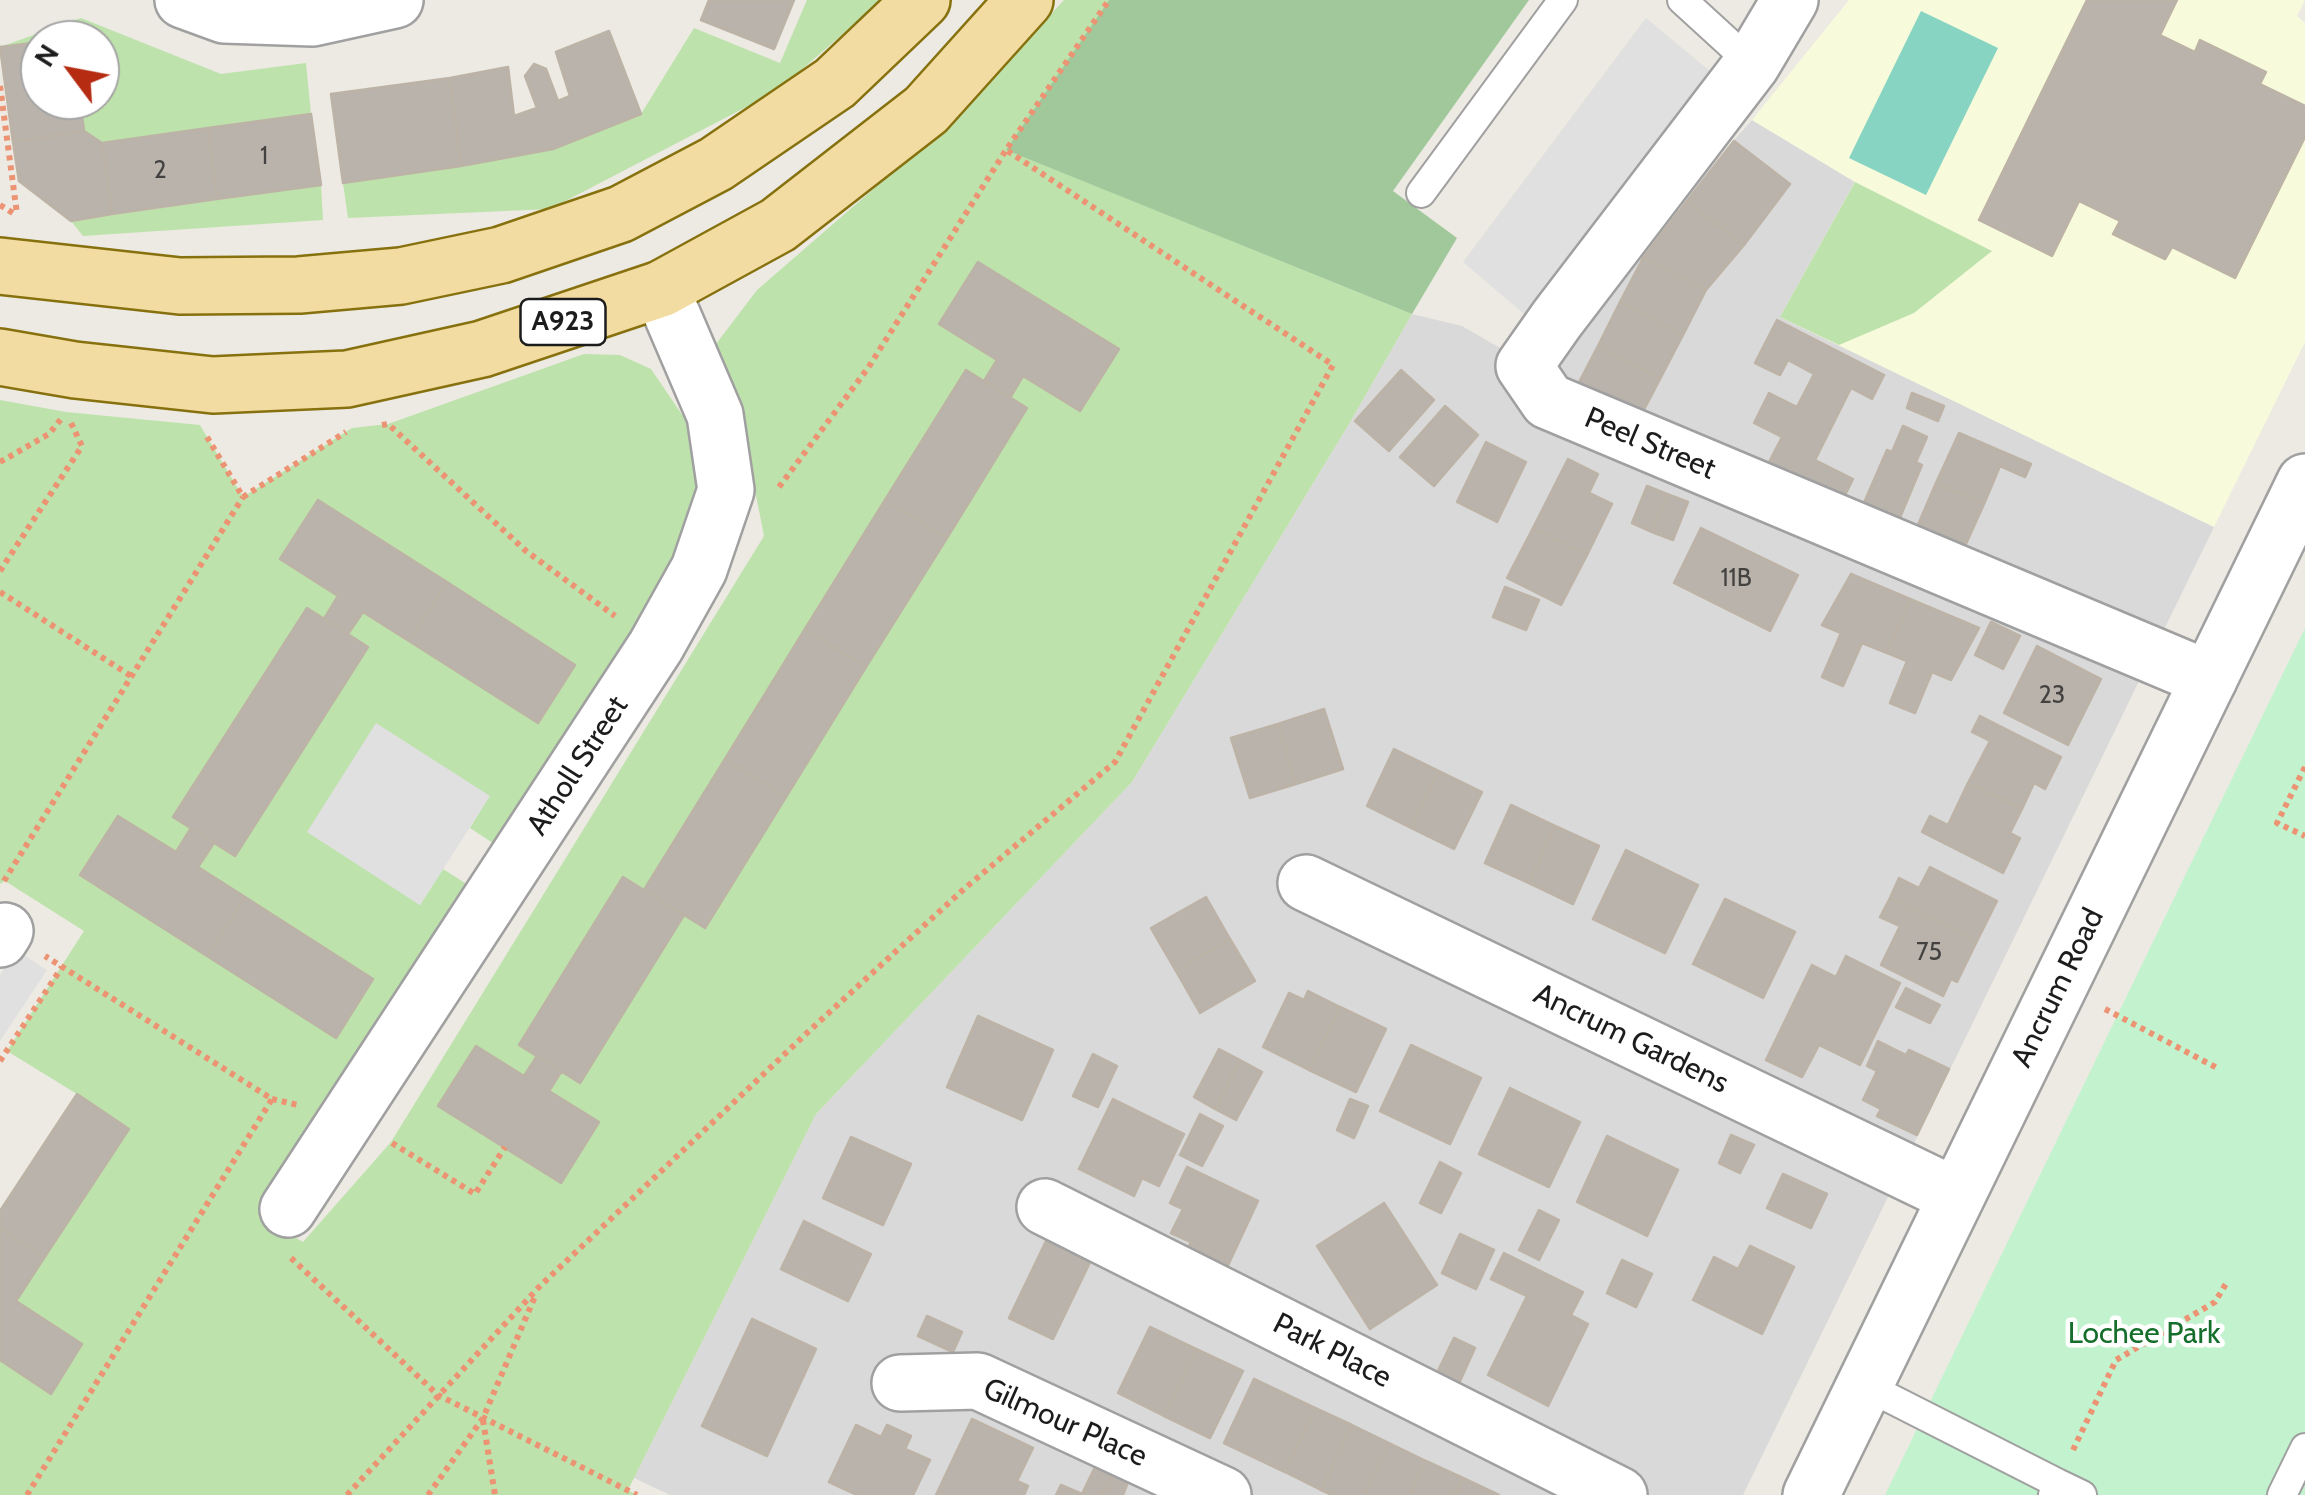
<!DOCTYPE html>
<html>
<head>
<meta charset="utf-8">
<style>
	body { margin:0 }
	#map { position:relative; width:2305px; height:1495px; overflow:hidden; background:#eceae2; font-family:Cabin,sans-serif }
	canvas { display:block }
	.north { position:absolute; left:20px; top:20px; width:100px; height:100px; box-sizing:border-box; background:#fff; border:2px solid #a4a4a4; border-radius:50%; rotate:302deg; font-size:28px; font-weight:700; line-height:40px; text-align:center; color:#1c1c1c }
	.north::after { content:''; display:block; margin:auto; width:35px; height:45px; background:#b52c13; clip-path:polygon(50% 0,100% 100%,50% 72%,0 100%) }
</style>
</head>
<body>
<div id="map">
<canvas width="2305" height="1495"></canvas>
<div class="north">N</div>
</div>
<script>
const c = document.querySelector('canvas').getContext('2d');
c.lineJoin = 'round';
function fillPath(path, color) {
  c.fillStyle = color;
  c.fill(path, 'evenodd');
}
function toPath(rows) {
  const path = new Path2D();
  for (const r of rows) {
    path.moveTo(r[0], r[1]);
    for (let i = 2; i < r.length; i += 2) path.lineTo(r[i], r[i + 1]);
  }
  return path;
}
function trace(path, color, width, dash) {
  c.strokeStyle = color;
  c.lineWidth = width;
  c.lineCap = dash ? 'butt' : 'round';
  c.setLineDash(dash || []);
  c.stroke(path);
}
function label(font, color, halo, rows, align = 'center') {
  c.font = font + ' Cabin,sans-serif';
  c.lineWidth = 9;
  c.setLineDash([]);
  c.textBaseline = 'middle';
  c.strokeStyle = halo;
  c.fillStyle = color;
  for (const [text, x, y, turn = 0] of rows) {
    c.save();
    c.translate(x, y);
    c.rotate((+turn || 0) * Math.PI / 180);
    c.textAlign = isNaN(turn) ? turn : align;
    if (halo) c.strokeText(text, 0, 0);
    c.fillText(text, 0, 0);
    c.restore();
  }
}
const residential = toPath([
	[1752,120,1855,182,1781,317,2214,527,1743,1495,670,1495,634,1478,816,1114,1132,782,1349,424,1412,314,1462,326,1507,352,1567,355,1630,256]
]);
const education = toPath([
	[1849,0,2305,0,2297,16,2305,23,2305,342,2214,527,1780,317,1855,182,1752,120]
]);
const grass = toPath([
	[807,0,882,0,777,91,550,209,348,218,343,183,461,166,553,149,641,114,694,28,780,63],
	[1064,0,1109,0,1007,150,1412,314,1349,424,1132,782,816,1114,628,1490,637,1495,0,1495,0,1360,51,1393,82,1345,16,1301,77,1094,7,1051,84,931,5,881,0,884,0,400,66,412,200,425,243,497,352,428,388,424,584,354,620,355,651,369,685,419,700,488,685,557,502,849,470,828,489,796,307,831,420,905,443,869,476,890,268,1222,303,1242,391,1142,764,536,737,399,716,344,757,290,953,120],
	[81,18,221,74,306,63,311,114,102,143,84,131,80,100,100,100,100,40,71,40,70,37,0,47],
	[1855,182,1992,251,1914,313,1839,345,1780,317],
	[321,185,323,220,83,236,71,221]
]);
const forest = toPath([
	[1109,0,1529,0,1393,191,1457,238,1412,314,1006,150]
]);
const park = toPath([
	[2305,628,2305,1495,1885,1495]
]);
const pitch = toPath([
	[1921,11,1998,48,1926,195,1849,158]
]);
const parking = toPath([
	[1646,18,1711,72,1524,314,1463,262],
	[376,723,490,796,420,905,307,832],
	[16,950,47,970,0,1041,0,975]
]);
const building = toPath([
	[709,0,794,0,774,49,701,20,709,0],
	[2087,0,2177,0,2160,35,2195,52,2200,40,2266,72,2260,84,2305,106,2305,137,2235,278,2172,247,2165,259,2113,234,2120,221,2079,201,2052,256,1979,220,2087,0],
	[609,31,641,114,553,149,461,166,450,78,508,67,514,116,537,108,525,76,534,64,546,69,558,101,570,96,556,52,609,31],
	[40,42,40,100,80,100,84,131,13,142,0,47,40,42],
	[450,78,461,166,343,183,331,94,450,78],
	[311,114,321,185,217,199,208,128,311,114],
	[208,128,217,199,112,214,102,143,208,128],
	[84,131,102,143,112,214,71,221,19,181,13,142,84,131],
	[1734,141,1790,184,1744,245,1687,201,1734,141],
	[1687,201,1744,245,1706,290,1643,258,1687,201],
	[1643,258,1706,290,1683,335,1620,302,1643,258],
	[978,262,1119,349,1080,411,1023,376,1010,398,984,381,997,360,939,324,978,262],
	[1620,302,1683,335,1660,379,1598,346,1620,302],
	[1777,320,1884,375,1872,399,1851,388,1815,460,1853,479,1839,507,1764,472,1782,437,1754,423,1769,393,1797,407,1814,374,1788,360,1780,375,1755,363,1777,320],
	[1598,346,1660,379,1637,423,1575,390,1598,346],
	[966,370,1027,408,947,538,885,500,966,370],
	[1401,370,1434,400,1389,451,1355,421,1401,370],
	[1912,393,1944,406,1938,421,1907,408,1912,393],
	[1445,406,1478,435,1434,486,1400,457,1445,406],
	[1903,426,1927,437,1916,462,1922,465,1896,527,1860,512,1887,450,1892,452,1903,426],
	[1959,433,2031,464,2025,477,2000,466,1984,504,1936,483,1959,433],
	[1486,442,1526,462,1497,522,1457,502,1486,442],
	[1568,459,1598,474,1589,493,1612,504,1587,555,1533,528,1568,459],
	[1936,483,1984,504,1961,555,1914,534,1936,483],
	[1647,486,1667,494,1652,532,1632,523,1647,486],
	[1667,494,1688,502,1673,540,1652,532,1667,494],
	[318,500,447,582,409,641,363,612,348,634,324,619,338,596,280,559,318,500],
	[885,500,947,538,866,667,805,629,885,500],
	[1533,528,1587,555,1561,605,1507,578,1533,528],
	[1701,528,1798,575,1770,631,1674,583,1701,528],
	[1851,574,1910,599,1887,653,1862,643,1843,686,1822,677,1841,633,1822,625,1851,574],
	[447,582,575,665,538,723,409,641,447,582],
	[1505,587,1539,600,1526,630,1493,617,1505,587],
	[1910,599,1979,628,1951,680,1932,672,1915,713,1890,703,1907,661,1887,653,1910,599],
	[307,608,368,647,235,856,173,817,307,608],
	[1991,622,2020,636,2003,669,1975,655,1991,622],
	[805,629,866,667,786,797,725,759,805,629],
	[2037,646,2101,679,2068,745,2004,713,2037,646],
	[1324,709,1343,769,1296,784,1278,724,1324,709],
	[1980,716,2061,757,2045,789,2034,783,2022,809,1968,783,1990,741,1972,732,1980,716],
	[1278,724,1296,784,1250,798,1231,738,1278,724],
	[1394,749,1439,771,1411,828,1367,806,1394,749],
	[725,759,786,797,705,928,644,890,725,759],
	[1439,771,1482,792,1454,849,1411,828,1439,771],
	[1968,783,2022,809,2010,833,2020,838,2003,873,1922,832,1930,816,1948,825,1968,783],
	[1511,805,1555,826,1529,883,1485,863,1511,805],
	[118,816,176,852,191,828,214,843,198,867,245,897,207,956,80,875,118,816],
	[1555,826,1599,846,1573,904,1529,883,1555,826],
	[1626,850,1698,885,1665,953,1593,919,1626,850],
	[1930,867,1997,901,1977,941,1890,898,1899,878,1919,888,1930,867],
	[623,877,684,915,580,1083,519,1045,623,877],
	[245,897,373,979,336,1038,207,956,245,897],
	[1206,897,1230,939,1176,971,1151,928,1206,897],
	[1890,898,1977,941,1957,982,1951,979,1943,996,1881,965,1900,926,1880,917,1890,898],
	[1725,899,1795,932,1763,998,1693,964,1725,899],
	[1230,939,1255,981,1200,1013,1176,971,1230,939],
	[1846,956,1900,983,1860,1065,1819,1045,1802,1077,1766,1060,1812,965,1836,977,1846,956],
	[1906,988,1940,1005,1930,1023,1896,1007,1906,988],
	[1308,991,1340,1007,1309,1070,1263,1047,1289,993,1304,1000,1308,991],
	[1340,1007,1386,1029,1356,1092,1309,1070,1340,1007],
	[978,1016,1053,1050,1022,1120,947,1087,978,1016],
	[1878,1041,1906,1055,1909,1050,1949,1069,1917,1135,1877,1116,1881,1109,1863,1100,1877,1071,1867,1066,1878,1041],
	[1411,1045,1481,1078,1450,1144,1380,1111,1411,1045],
	[476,1046,524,1076,537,1056,561,1072,549,1091,599,1122,561,1183,438,1106,476,1046],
	[1219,1049,1240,1060,1215,1109,1194,1097,1219,1049],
	[1093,1054,1117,1066,1098,1107,1073,1096,1093,1054],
	[1240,1060,1262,1072,1236,1120,1215,1109,1240,1060],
	[1510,1088,1580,1122,1549,1187,1479,1154,1510,1088],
	[77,1094,129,1129,44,1258,0,1228,0,1211,77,1094],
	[1113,1099,1184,1134,1159,1186,1142,1178,1134,1196,1079,1169,1113,1099],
	[1350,1099,1368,1106,1354,1138,1337,1130,1350,1099],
	[1200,1114,1223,1126,1202,1166,1180,1155,1200,1114],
	[1731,1135,1754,1145,1740,1173,1719,1163,1731,1135],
	[1607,1136,1678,1170,1647,1236,1577,1202,1607,1136],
	[851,1137,911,1164,883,1225,823,1198,851,1137],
	[1440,1162,1461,1173,1441,1213,1420,1203,1440,1162],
	[1187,1167,1258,1201,1223,1276,1184,1256,1191,1242,1171,1233,1183,1209,1170,1203,1187,1167],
	[1783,1174,1827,1194,1811,1228,1767,1208,1783,1174],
	[1384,1203,1437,1285,1370,1329,1317,1246,1384,1203],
	[1539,1210,1559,1220,1539,1260,1519,1250,1539,1210],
	[804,1221,871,1254,848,1301,781,1269,804,1221],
	[0,1228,44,1258,16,1301,82,1344,51,1394,0,1360,0,1228],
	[1460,1234,1494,1250,1476,1289,1442,1273,1460,1234],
	[1049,1235,1093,1256,1053,1339,1009,1318,1049,1235],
	[1750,1246,1794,1267,1762,1334,1693,1300,1714,1257,1738,1269,1750,1246],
	[1504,1253,1583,1292,1571,1315,1588,1324,1548,1406,1488,1375,1527,1296,1491,1279,1504,1253],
	[1622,1260,1652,1274,1636,1307,1607,1293,1622,1260],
	[927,1316,962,1332,953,1352,918,1336,927,1316],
	[752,1319,816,1349,767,1456,702,1426,752,1319],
	[1150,1327,1196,1349,1164,1416,1118,1393,1150,1327],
	[1454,1338,1475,1348,1456,1390,1434,1379,1454,1338],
	[1196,1349,1243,1371,1210,1438,1164,1416,1196,1349],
	[1254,1379,1315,1408,1285,1472,1224,1443,1254,1379],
	[1315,1408,1352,1425,1321,1490,1285,1472,1315,1408],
	[972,1419,1033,1448,1017,1481,1028,1486,1024,1495,936,1495,972,1419],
	[856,1425,881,1437,887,1425,911,1436,905,1449,930,1460,913,1495,857,1495,829,1482,856,1425],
	[1352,1425,1389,1443,1364,1495,1332,1495,1321,1490,1352,1425],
	[1389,1443,1426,1461,1410,1495,1364,1495,1389,1443],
	[1426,1461,1463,1478,1455,1495,1410,1495,1426,1461],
	[1095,1467,1112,1474,1102,1495,1056,1495,1061,1485,1082,1494,1095,1467],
	[1112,1474,1128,1482,1123,1495,1102,1495,1112,1474],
	[1463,1478,1499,1495,1455,1495,1463,1478]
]);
const path = toPath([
	[0,86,17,214],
	[0,205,16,215],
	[382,425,388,424,526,551,615,616],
	[207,437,243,497,346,432],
	[0,462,49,434,61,419],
	[779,487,868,368,1006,150,1109,0],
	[0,571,82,446,71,423],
	[0,592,131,676],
	[2305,767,2277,823,2305,836],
	[4,881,243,497],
	[2105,1009,2219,1069],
	[0,1061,62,967],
	[272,1099,298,1105],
	[392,1143,475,1194,505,1147],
	[291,1258,438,1395,637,1495],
	[483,1420,495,1495],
	[2073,1450,2116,1360,2215,1302,2227,1282],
	[27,1495,272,1099,45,956],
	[347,1495,539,1287,809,1031,964,889,1115,762,1333,365,1006,150],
	[428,1495,483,1418,536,1294]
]);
const service = toPath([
	[1682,0,1752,64],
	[1421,193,1563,0],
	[1864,1385,2057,1483,2053,1495],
	[2057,1483,2082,1495],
	[2282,1495,2305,1448]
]);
const minor = toPath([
	[183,0,224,15,313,18,395,0],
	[1790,0,1752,64,1557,319,1524,366,1548,401,2209,679],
	[1306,883,1956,1196],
	[0,939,5,931],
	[1045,1207,1619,1495],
	[288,1209,656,646,699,569,726,490,715,415,661,289],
	[900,1383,978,1381,1223,1495]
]);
const tertiary = toPath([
	[1811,1495,2305,482]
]);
const primary = toPath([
	[0,266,180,286,299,285,401,276,501,255,621,214,716,164,835,83,922,0],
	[0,357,75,370,213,385,347,379,482,349,661,289,778,225,926,110,1025,0]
]);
const numberNames = [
	["1",264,157],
	["2",160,171],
	["11B",1736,579],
	["23",2052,696],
	["75",1929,953]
];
const shields = [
	[563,322,85]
];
const shieldNames = [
	["A923",563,322]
];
const streetNames = [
	["Peel Street",1650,444,23],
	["Atholl Street",578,766,-57],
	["Ancrum Road",2058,988,-64],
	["Ancrum Gardens",1631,1039,26],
	["Park Place",1332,1351,27],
	["Gilmour Place",1065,1423,24]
];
const parkNames = [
	["Lochee Park",2144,1334]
];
fillPath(residential, '#dad9d9');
fillPath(education, '#f7fbdc');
fillPath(grass, '#bee2ac');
fillPath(forest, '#a1c89b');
fillPath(park, '#c2f3ce');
fillPath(pitch, '#87d4c3');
fillPath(parking, '#e0e0e0');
fillPath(building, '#b9b3ac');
trace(building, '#bcb3a6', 2.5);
trace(service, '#a0a0a0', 32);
trace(minor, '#a0a0a0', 60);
trace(tertiary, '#a0a0a0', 60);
trace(primary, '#86710e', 60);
trace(path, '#ec9374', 6, [5, 5]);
trace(service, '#fff', 28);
trace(minor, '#fff', 55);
trace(tertiary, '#fff', 55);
trace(primary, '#f2dca1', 55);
label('25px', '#434240', null, numberNames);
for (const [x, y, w] of shields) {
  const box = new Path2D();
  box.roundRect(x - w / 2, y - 23, w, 46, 8);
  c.fillStyle = '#fff';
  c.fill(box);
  trace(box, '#1c1c1c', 2.5);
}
label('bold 28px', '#1c1c1c', null, shieldNames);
label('30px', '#1c1c1c', '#fff', streetNames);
label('30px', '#156e2b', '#fff', parkNames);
</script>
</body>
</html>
